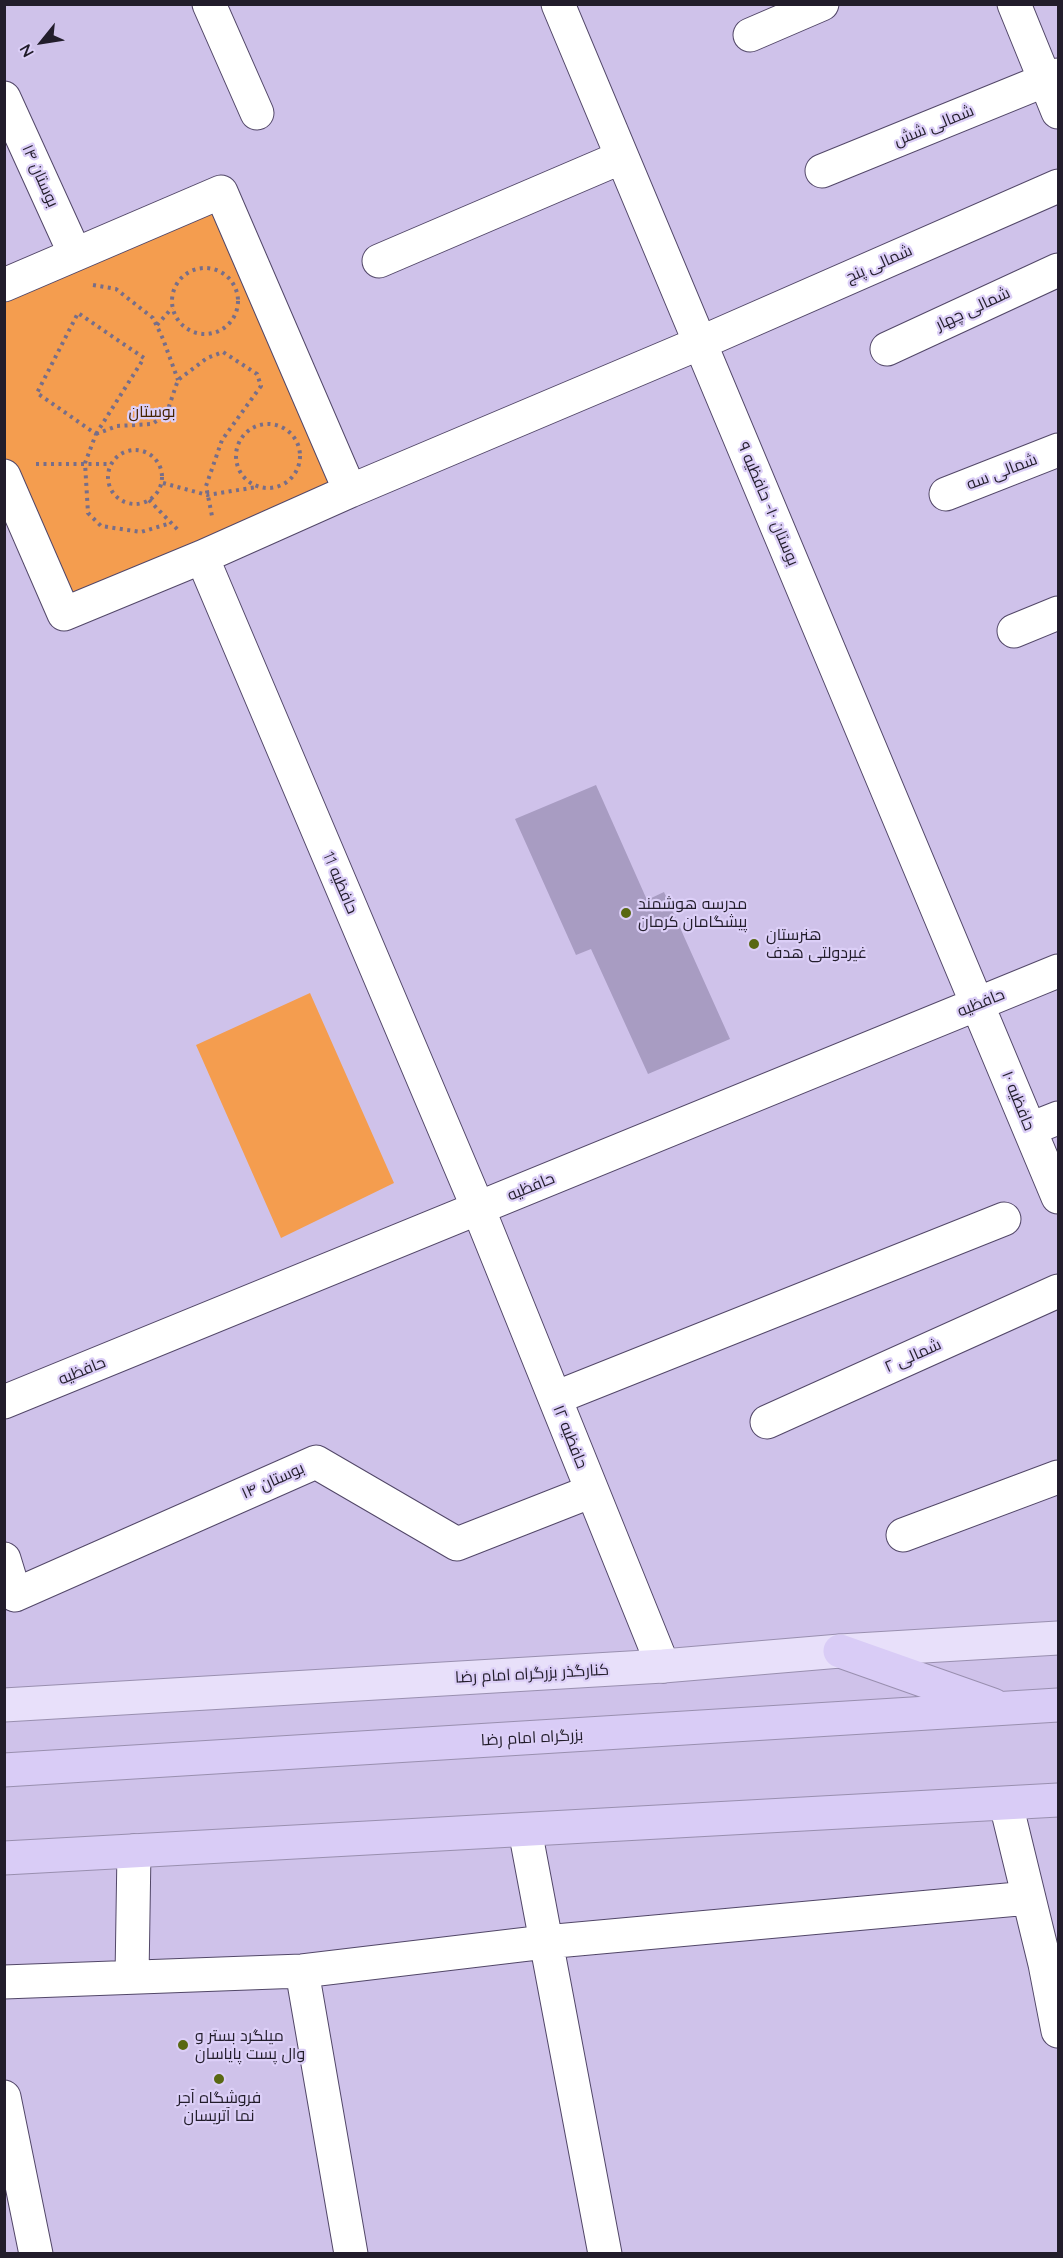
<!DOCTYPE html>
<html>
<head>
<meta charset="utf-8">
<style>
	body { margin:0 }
	#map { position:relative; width:1063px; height:2258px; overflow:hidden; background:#cfc2ea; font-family:Quicksand,sans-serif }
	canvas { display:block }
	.frame { position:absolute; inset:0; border:6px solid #221d2b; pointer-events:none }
	.north { position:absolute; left:12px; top:12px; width:60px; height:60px; -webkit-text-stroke:4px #dccff7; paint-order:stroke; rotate:240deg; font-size:16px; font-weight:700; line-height:24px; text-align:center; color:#221d2b }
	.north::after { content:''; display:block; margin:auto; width:21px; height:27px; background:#221d2b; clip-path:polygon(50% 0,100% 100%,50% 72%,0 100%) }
</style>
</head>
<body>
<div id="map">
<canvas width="1063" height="2258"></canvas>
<div class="frame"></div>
<div class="north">N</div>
</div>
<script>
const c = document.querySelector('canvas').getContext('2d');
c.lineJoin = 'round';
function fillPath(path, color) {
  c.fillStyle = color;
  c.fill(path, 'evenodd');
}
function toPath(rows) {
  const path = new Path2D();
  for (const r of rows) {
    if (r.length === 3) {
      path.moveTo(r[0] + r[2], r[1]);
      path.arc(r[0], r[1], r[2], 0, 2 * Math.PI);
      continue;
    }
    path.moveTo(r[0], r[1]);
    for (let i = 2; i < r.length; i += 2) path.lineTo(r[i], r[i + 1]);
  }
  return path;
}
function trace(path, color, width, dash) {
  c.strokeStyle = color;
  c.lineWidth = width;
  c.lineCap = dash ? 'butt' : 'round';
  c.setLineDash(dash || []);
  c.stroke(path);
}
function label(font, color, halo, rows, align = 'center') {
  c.font = font + ' Quicksand,Cairo,sans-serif';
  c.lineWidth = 4.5;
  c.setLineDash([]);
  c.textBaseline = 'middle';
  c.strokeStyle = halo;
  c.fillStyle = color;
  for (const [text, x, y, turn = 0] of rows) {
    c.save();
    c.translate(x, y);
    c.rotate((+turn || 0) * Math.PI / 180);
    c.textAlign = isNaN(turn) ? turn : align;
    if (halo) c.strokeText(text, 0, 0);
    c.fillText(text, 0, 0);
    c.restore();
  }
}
const green = toPath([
	[220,196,346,490,65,611,5,471,4,288],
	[310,993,394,1183,281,1238,196,1045]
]);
const building = toPath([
	[596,785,647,900,664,892,730,1039,648,1074,591,949,576,955,515,819]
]);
const path = toPath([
	[205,301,33],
	[93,285,116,289,153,318,163,339,178,380],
	[157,325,172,308],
	[268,456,32],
	[96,434,144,358,78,313,37,393,96,434,85,463,88,513,101,526,141,532,171,523],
	[96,434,117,426,152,424,166,415,178,380,207,358,223,352,257,374,261,386,222,440,206,486,212,516],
	[135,477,27],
	[36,464,110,464],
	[163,483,207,495,257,487],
	[149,500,178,530]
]);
const minor = toPath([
	[209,4,257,113],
	[558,4,1058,1197],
	[1014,4,1058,112],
	[750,35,822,4],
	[4,98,75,254],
	[822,171,1058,75],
	[379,261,622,157],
	[4,285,221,192,350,491,202,557,64,614,4,476],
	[887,349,1058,270],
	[350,491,700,343,1058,186],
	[946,494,1058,450],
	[202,557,478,1208,663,1666],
	[1014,631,1058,613],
	[1030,1129,1058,1118],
	[555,1398,1004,1219],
	[4,1402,1058,971],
	[767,1422,1058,1291],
	[903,1535,1058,1477],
	[4,1559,15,1595,316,1462,457,1544,592,1491],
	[1006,1804,1045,1964,1058,2031],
	[525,1830,605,2254],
	[302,1971,351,2254],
	[132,1977,134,1851],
	[4,1982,302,1971,545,1942,1029,1898],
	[4,2097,36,2254]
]);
const major = toPath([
	[4,1705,663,1666,840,1651,1058,1638]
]);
const highway = toPath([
	[840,1651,993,1705],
	[4,1770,1058,1705],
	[4,1858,1058,1800]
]);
const markers = [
	[626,913,6,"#596812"],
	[754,944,6,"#596812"],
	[183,2045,6,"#596812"],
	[219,2079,6,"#596812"]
];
const streetNames = [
	["شمالی شش",934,126,-22],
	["بوستان ۱۴",40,176,66],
	["شمالی پنج",879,264,-24],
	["شمالی چهار",973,309,-25],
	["شمالی سه",1002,472,-21],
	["بوستان ۱۰- حافظیه ۹",768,504,67],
	["حافظیه 11",340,883,67],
	["حافظیه",981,1003,-22],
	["حافظیه ۱۰",1018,1101,68],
	["حافظیه",531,1187,-22],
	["۲ شمالی",913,1356,-24],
	["حافظیه",82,1371,-22],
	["حافظیه ۱۲",570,1437,68],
	["بوستان ۱۴",273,1481,-24],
	["کنارگذر بزرگراه امام رضا",532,1674,-3],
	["بزرگراه امام رضا",532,1738,-3]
];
const parkNames = [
	["بوستان",152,412]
];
const poiNames = [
	["مدرسه هوشمند",638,904],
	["پیشگامان کرمان",638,922],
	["هنرستان",766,935],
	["غیردولتی هدف",766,953],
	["میلگرد بستر و",195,2036],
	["وال پست پایاسان",195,2054],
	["فروشگاه آجر",219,2098,"center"],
	["نما آتریسان",219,2116,"center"]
];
fillPath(green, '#f49d4f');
fillPath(building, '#a89cc2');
trace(minor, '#524768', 35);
trace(major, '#998faf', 35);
trace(highway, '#998faf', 35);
trace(path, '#776e89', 4, [3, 4.5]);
trace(minor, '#fff', 33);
trace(major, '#e8e0fa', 33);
trace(highway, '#d9ccf6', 33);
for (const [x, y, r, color] of markers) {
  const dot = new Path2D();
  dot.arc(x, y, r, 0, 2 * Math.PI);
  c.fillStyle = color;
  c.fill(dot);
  trace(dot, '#dccff7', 2);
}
label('16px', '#221d2b', '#dccff7', streetNames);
label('16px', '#452301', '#dccff7', parkNames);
label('16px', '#221d2b', '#dccff7', poiNames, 'left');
</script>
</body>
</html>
